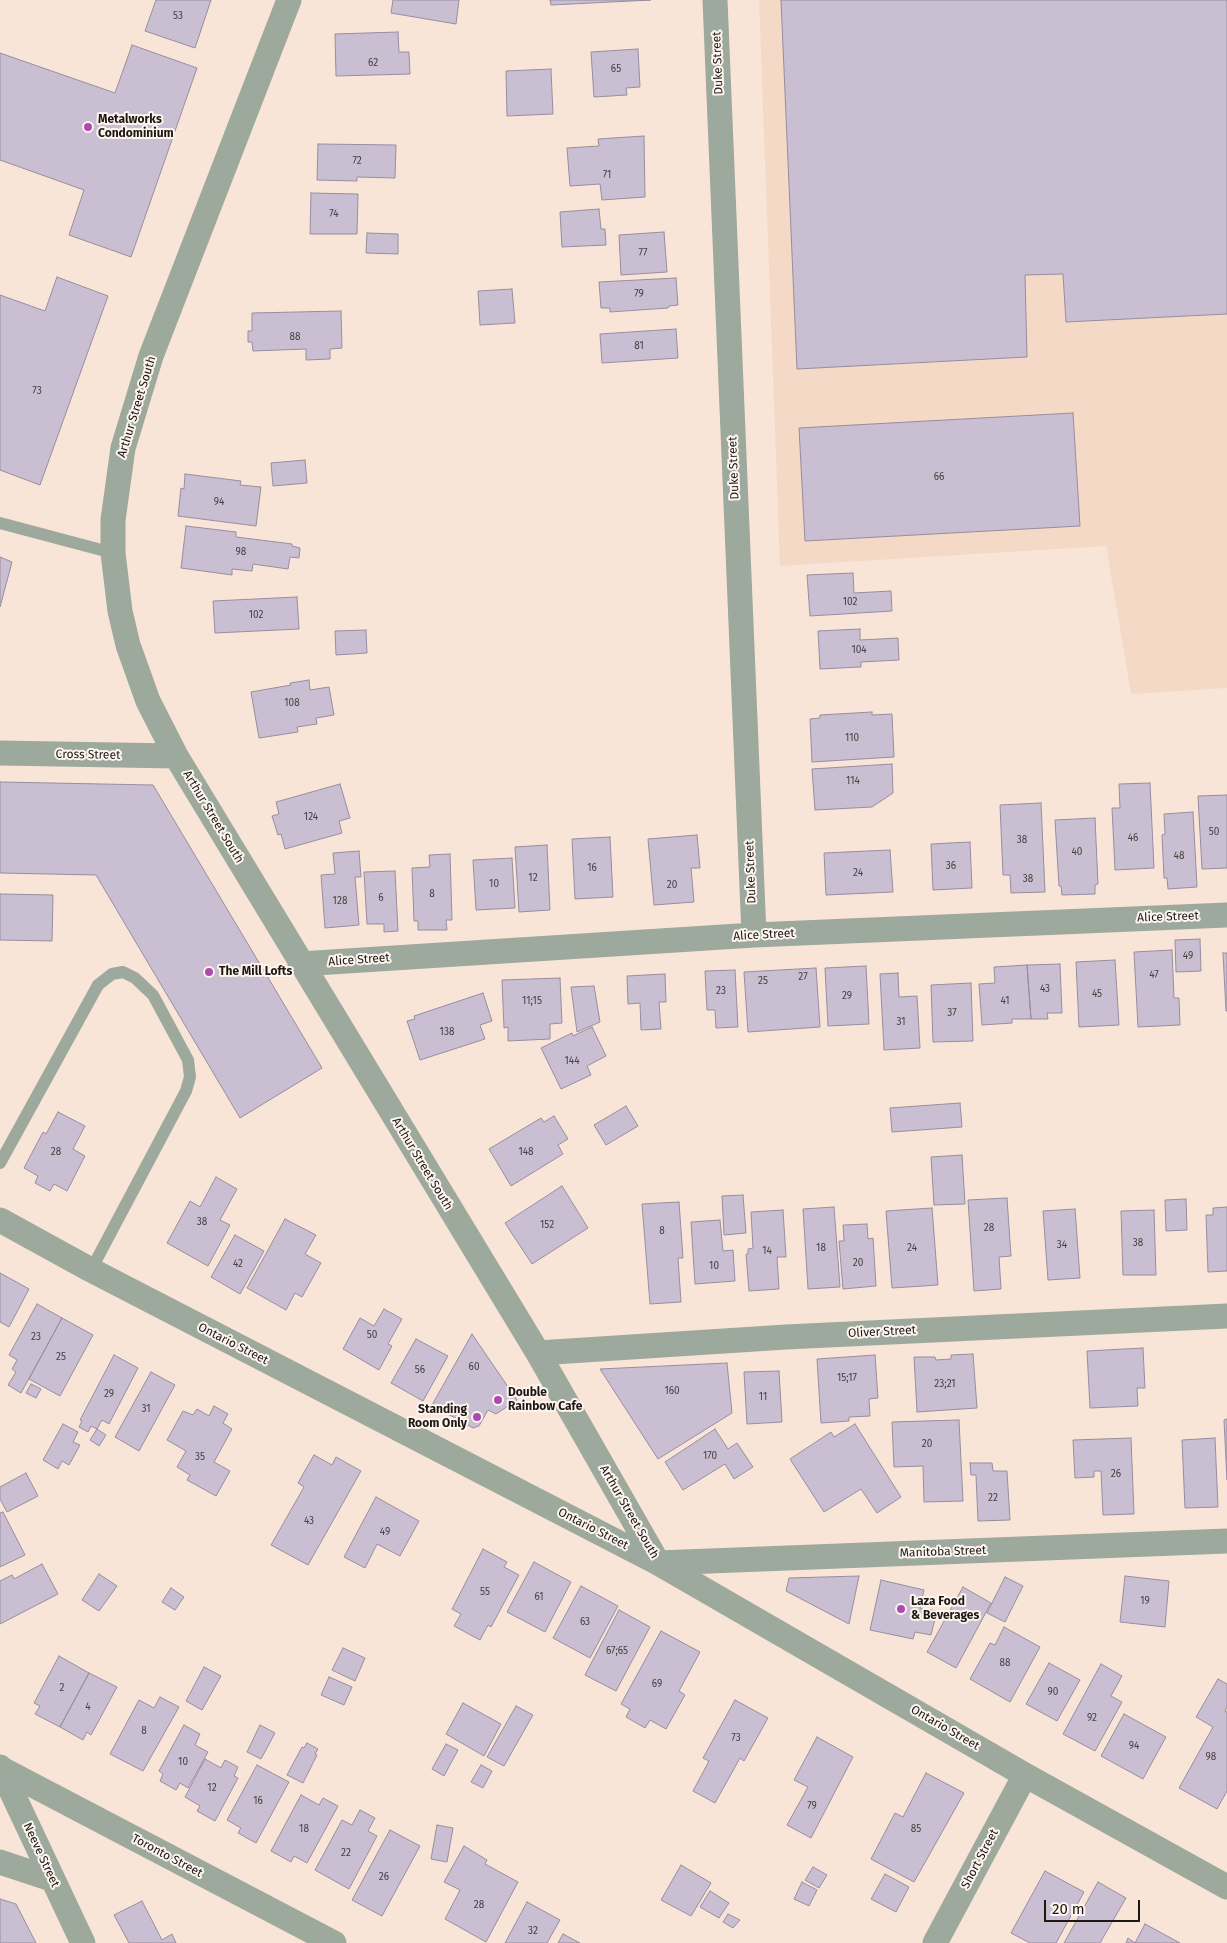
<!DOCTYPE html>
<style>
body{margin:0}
#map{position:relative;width:1227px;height:1943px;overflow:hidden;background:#f9e5d7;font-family:"Fira Sans",sans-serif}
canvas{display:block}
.scale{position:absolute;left:1044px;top:1900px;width:96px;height:22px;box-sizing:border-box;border:2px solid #1e1712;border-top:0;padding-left:6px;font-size:15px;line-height:18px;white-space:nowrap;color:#1e1712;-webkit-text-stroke:4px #fdf5ef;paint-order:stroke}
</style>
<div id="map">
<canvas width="1227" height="1943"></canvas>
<div class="scale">20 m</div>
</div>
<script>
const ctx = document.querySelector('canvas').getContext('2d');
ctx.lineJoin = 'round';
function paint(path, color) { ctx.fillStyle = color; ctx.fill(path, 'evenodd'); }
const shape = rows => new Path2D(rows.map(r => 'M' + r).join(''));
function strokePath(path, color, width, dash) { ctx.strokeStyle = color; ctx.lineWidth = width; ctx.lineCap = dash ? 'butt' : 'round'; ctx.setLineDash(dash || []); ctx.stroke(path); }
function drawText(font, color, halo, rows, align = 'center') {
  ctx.font = font + ' "Fira Sans",sans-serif'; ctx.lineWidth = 4; ctx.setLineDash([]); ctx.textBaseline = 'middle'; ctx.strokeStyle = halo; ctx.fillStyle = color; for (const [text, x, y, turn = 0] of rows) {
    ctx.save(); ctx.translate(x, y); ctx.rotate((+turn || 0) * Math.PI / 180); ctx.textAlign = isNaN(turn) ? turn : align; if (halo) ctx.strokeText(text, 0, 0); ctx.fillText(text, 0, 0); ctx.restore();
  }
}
paint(shape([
 [759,0,1227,0,1227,688,1131,694,1106,546,780,566]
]), '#f4d9c6');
const building = shape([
 [156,0,211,0,195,48,145,31,156,0],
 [393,0,459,0,456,24,391,13,393,0],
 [550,0,651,0,551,5,550,0],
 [781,0,1227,0,1227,314,1066,322,1063,274,1025,275,1027,357,797,369,781,0],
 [398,32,399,52,409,52,410,74,336,76,335,34,398,32],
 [132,45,197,68,131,257,69,235,84,190,0,160,0,53,115,93,132,45],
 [638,49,640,87,626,88,627,95,594,97,591,52,638,49],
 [551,69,553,114,507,116,506,71,551,69],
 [644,136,645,197,602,200,600,184,570,186,567,148,599,146,598,139,644,136],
 [318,144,396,145,395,178,357,177,357,181,317,180,318,144],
 [311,193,358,194,357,234,310,234,311,193],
 [599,209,601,229,605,229,606,245,562,247,560,212,599,209],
 [664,232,667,272,621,275,619,235,664,232],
 [367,233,398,234,398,254,366,253,367,233],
 [57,277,108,296,40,485,0,470,0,295,45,311,57,277],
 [676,278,678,305,669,306,668,308,610,312,610,308,601,308,599,282,676,278],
 [512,289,515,323,480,325,478,291,512,289],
 [341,311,342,348,330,349,330,359,306,360,306,349,253,351,252,342,248,342,248,331,252,331,252,313,341,311],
 [676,329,678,358,602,363,600,334,676,329],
 [1073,413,1080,526,805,541,799,428,1073,413],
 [305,460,307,483,273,486,271,463,305,460],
 [185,474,241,481,240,485,261,487,256,526,178,516,181,488,184,489,185,474],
 [186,526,236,532,236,537,292,544,292,546,300,548,299,558,290,557,288,569,253,564,252,571,232,569,232,575,181,568,186,526],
 [0,557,12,562,0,607,0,557],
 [853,573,854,593,891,591,892,611,810,616,807,575,853,573],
 [297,597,299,629,215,633,213,601,297,597],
 [860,629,860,640,898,638,899,660,861,662,861,667,820,669,818,631,860,629],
 [366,630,367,653,336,655,335,631,366,630],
 [309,680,310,690,329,687,334,715,316,718,317,724,297,727,298,732,259,738,251,692,291,685,290,683,309,680],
 [872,712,872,715,892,714,894,757,812,762,810,719,820,718,820,715,872,712],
 [892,764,893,793,872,807,815,810,812,769,892,764],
 [0,782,153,785,322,1068,240,1118,96,875,0,873,0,782],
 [1150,783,1154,868,1115,870,1112,808,1120,808,1119,784,1150,783],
 [340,784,350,818,339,821,342,833,285,849,281,834,278,835,272,816,279,814,276,802,340,784],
 [1227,795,1227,868,1202,869,1198,796,1227,795],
 [1041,803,1045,892,1011,893,1010,875,1003,875,1000,805,1041,803],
 [1193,812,1197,887,1168,889,1167,878,1164,878,1162,835,1165,834,1164,814,1193,812],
 [1095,818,1098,884,1095,885,1095,894,1062,895,1061,886,1059,886,1055,820,1095,818],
 [697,835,700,868,691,868,694,902,654,905,648,839,697,835],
 [610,837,613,897,575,899,572,839,610,837],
 [970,842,972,888,933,890,931,844,970,842],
 [547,845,550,910,519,912,515,847,547,845],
 [890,850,893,892,826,895,824,853,890,850],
 [359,851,361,877,355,877,359,925,325,928,321,875,335,874,333,853,359,851],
 [450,854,452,920,446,920,447,930,418,930,418,921,414,921,412,868,430,867,429,855,450,854],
 [512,858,515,908,476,910,473,860,512,858],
 [395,871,398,931,384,932,384,924,367,924,364,872,395,871],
 [0,894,53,895,52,941,0,940,0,894],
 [1200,939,1201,971,1176,972,1175,940,1200,939],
 [1172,950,1174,998,1179,998,1180,1025,1138,1027,1134,952,1172,950],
 [1223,953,1227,953,1227,1011,1226,1011,1223,953],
 [1115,960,1119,1025,1079,1027,1076,962,1115,960],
 [1060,964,1062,1013,1047,1013,1048,1019,1031,1019,1027,965,1060,964],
 [1027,965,1031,1019,1012,1019,1012,1023,982,1025,979,984,995,983,994,967,1027,965],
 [866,966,869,1024,828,1026,825,968,866,966],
 [816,968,820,1027,748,1032,744,972,816,968],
 [735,970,738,1027,716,1028,715,1010,707,1010,705,971,735,970],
 [898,973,899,997,917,996,920,1048,884,1050,880,974,898,973],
 [665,974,666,1002,659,1002,661,1029,641,1030,640,1003,628,1004,627,976,665,974],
 [560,978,562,1023,550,1024,550,1039,508,1041,508,1027,504,1028,502,980,560,978],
 [971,983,973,1041,933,1042,931,985,971,983],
 [594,986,600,1022,577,1032,571,987,594,986],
 [483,993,492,1021,480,1025,485,1039,420,1060,407,1021,415,1019,414,1016,483,993],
 [592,1027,606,1056,587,1066,591,1075,561,1089,541,1048,572,1033,573,1036,592,1027],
 [960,1103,962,1127,892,1132,890,1108,960,1103],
 [626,1106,638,1126,606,1145,594,1125,626,1106],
 [58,1112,85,1126,73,1149,85,1156,67,1191,54,1184,50,1191,35,1183,38,1176,24,1168,43,1132,46,1134,58,1112],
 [554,1116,568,1139,558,1145,563,1154,511,1186,489,1149,541,1118,544,1122,554,1116],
 [962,1155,965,1204,934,1205,931,1157,962,1155],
 [216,1177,237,1189,220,1220,230,1225,208,1266,167,1243,190,1201,200,1207,216,1177],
 [562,1186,588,1228,532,1264,505,1223,562,1186],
 [743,1195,746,1233,724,1235,722,1196,743,1195],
 [1007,1198,1011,1256,999,1257,1001,1289,974,1291,968,1200,1007,1198],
 [1186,1199,1187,1230,1166,1231,1165,1200,1186,1199],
 [679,1202,683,1258,678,1258,681,1302,650,1304,642,1204,679,1202],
 [834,1207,840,1287,808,1289,803,1209,834,1207],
 [1227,1207,1227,1271,1208,1272,1206,1215,1213,1215,1213,1208,1227,1207],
 [932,1208,938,1285,892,1288,886,1211,932,1208],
 [1075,1209,1080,1278,1048,1280,1043,1211,1075,1209],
 [783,1210,786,1257,777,1257,779,1289,749,1291,746,1254,748,1254,748,1249,753,1248,751,1212,783,1210],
 [1154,1210,1156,1275,1123,1275,1121,1211,1154,1210],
 [285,1219,316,1235,305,1254,321,1263,302,1297,295,1293,286,1310,247,1288,285,1219],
 [720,1220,723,1251,733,1250,735,1281,695,1284,691,1222,720,1220],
 [867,1224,868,1239,873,1238,876,1286,843,1289,839,1241,844,1241,843,1225,867,1224],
 [235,1235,264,1251,240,1294,211,1277,235,1235],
 [0,1273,29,1289,9,1327,0,1322,0,1273],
 [37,1304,62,1318,21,1393,8,1385,16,1372,12,1369,17,1360,9,1355,37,1304],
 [384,1309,402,1319,388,1344,392,1346,379,1370,343,1349,360,1318,374,1326,384,1309],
 [62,1318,93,1335,60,1396,29,1379,62,1318],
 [472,1334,517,1400,496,1414,488,1410,479,1426,473,1428,432,1405,472,1334],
 [416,1339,448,1356,423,1401,391,1383,416,1339],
 [1143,1348,1145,1388,1137,1388,1138,1406,1090,1408,1087,1351,1143,1348],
 [973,1354,977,1408,917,1412,914,1357,935,1357,936,1360,951,1359,951,1355,973,1354],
 [114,1355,138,1368,109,1424,102,1420,97,1429,91,1426,88,1432,79,1427,82,1421,80,1420,114,1355],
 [875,1355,878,1398,869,1399,870,1416,849,1417,849,1421,821,1423,817,1359,875,1355],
 [727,1363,732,1413,658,1459,600,1369,727,1363],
 [779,1371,782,1422,747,1424,744,1372,779,1371],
 [151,1372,175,1385,139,1451,115,1437,151,1372],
 [31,1384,41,1389,36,1398,26,1393,31,1384],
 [214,1406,228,1414,223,1423,232,1429,214,1462,230,1471,216,1496,187,1480,190,1475,177,1467,186,1451,167,1440,183,1411,193,1415,197,1409,209,1416,214,1406],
 [1227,1419,1227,1480,1224,1420,1227,1419],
 [959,1420,963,1501,924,1502,923,1466,894,1467,892,1422,959,1420],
 [63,1424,78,1432,73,1442,80,1445,69,1465,62,1461,58,1469,43,1460,63,1424],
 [855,1424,901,1497,877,1513,861,1489,824,1512,790,1459,831,1432,834,1437,855,1424],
 [97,1429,106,1435,99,1446,90,1440,97,1429],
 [715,1429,728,1449,737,1443,753,1467,734,1479,725,1464,683,1490,665,1462,715,1429],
 [1131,1438,1134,1514,1103,1515,1101,1471,1094,1471,1094,1477,1075,1478,1073,1440,1131,1438],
 [1215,1438,1218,1507,1185,1508,1182,1440,1215,1438],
 [314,1455,332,1465,336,1457,361,1471,308,1565,271,1545,304,1487,298,1483,314,1455],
 [970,1463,992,1463,993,1471,1007,1471,1010,1520,978,1521,976,1475,971,1475,970,1463],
 [26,1473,38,1496,7,1512,0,1499,0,1487,26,1473],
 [376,1497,419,1521,400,1556,377,1544,365,1568,344,1557,376,1497],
 [3,1512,25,1555,0,1567,0,1513,3,1512],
 [483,1549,507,1562,504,1567,519,1575,491,1627,488,1625,480,1640,454,1626,461,1614,452,1609,483,1549],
 [534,1562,571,1582,545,1632,507,1612,534,1562],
 [42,1564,58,1594,0,1624,0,1581,12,1575,14,1579,42,1564],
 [99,1574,117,1586,99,1611,82,1600,99,1574],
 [859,1576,849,1624,786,1591,789,1578,859,1576],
 [1125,1576,1169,1581,1165,1627,1120,1622,1125,1576],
 [1005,1577,1023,1586,1005,1622,987,1613,1005,1577],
 [881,1580,924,1590,920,1608,937,1611,931,1635,915,1632,913,1639,870,1630,881,1580],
 [581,1586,618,1606,590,1658,553,1638,581,1586],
 [963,1587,991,1603,956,1668,927,1652,963,1587],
 [171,1588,184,1597,175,1610,162,1602,171,1588],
 [619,1610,650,1627,616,1691,585,1675,619,1610],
 [1004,1627,1040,1647,1010,1702,970,1679,990,1643,995,1645,1004,1627],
 [661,1631,700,1652,679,1691,685,1695,666,1729,650,1720,645,1728,626,1717,630,1709,621,1704,661,1631],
 [343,1648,365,1658,355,1681,332,1670,343,1648],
 [59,1656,89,1673,60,1727,35,1714,40,1706,34,1703,59,1656],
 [1049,1663,1080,1680,1057,1721,1026,1704,1049,1663],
 [1101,1664,1122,1676,1111,1696,1122,1702,1095,1751,1063,1734,1101,1664],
 [204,1667,221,1676,202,1710,186,1701,204,1667],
 [89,1673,117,1687,91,1735,87,1732,83,1740,60,1727,89,1673],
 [329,1677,352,1687,344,1705,321,1695,329,1677],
 [1218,1679,1227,1684,1227,1707,1225,1711,1227,1712,1227,1791,1217,1809,1179,1788,1213,1727,1196,1717,1218,1679],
 [160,1697,179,1707,143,1771,110,1754,139,1700,154,1708,160,1697],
 [735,1700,768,1718,744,1761,740,1758,715,1803,693,1791,709,1761,703,1758,735,1700],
 [463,1703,501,1724,484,1756,446,1734,463,1703],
 [516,1706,533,1715,504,1766,487,1757,516,1706],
 [1124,1714,1166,1737,1143,1779,1101,1756,1124,1714],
 [184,1725,200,1734,195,1745,208,1752,188,1788,180,1783,176,1790,160,1781,163,1774,159,1771,184,1725],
 [260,1725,275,1733,261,1759,247,1752,260,1725],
 [817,1737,853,1757,811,1838,787,1825,808,1787,794,1780,817,1737],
 [307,1743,318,1749,315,1754,317,1755,303,1783,287,1775,302,1747,304,1748,307,1743],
 [446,1744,458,1750,444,1776,432,1769,446,1744],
 [205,1759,221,1768,225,1760,238,1767,234,1776,238,1778,215,1821,197,1811,200,1806,185,1797,205,1759],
 [257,1765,289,1782,256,1843,238,1833,241,1828,227,1820,257,1765],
 [481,1765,492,1771,483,1788,471,1782,481,1765],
 [926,1773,964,1793,914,1882,871,1859,895,1813,903,1817,926,1773],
 [301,1795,319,1805,323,1798,338,1806,307,1863,294,1856,291,1862,271,1851,301,1795],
 [360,1810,375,1818,368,1831,377,1836,349,1889,315,1870,342,1820,352,1825,360,1810],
 [437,1825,453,1828,447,1862,431,1859,437,1825],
 [390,1830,420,1846,382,1916,352,1900,390,1830],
 [464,1846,487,1860,485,1864,518,1882,486,1942,445,1919,460,1890,444,1882,464,1846],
 [681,1865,711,1883,691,1916,661,1900,681,1865],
 [813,1867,827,1875,819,1888,805,1880,813,1867],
 [1045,1871,1084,1892,1056,1943,1030,1943,1011,1933,1045,1871],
 [885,1874,909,1887,896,1912,871,1899,885,1874],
 [802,1882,817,1890,809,1906,794,1899,802,1882],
 [1098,1882,1126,1898,1100,1943,1064,1943,1098,1882],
 [710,1891,729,1903,719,1918,700,1907,710,1891],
 [0,1899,16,1904,36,1943,0,1943,0,1899],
 [142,1901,162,1940,172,1934,176,1943,129,1943,114,1915,142,1901],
 [527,1902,560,1920,547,1943,505,1943,527,1902],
 [728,1914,740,1920,733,1928,723,1922,728,1914],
 [1145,1924,1180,1943,1126,1943,1128,1938,1135,1943,1145,1924],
 [563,1934,580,1943,558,1943,563,1934]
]);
paint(building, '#cabfd2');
strokePath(building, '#978d9f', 1);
strokePath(shape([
 [0,523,113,553],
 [0,1163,98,985,112,974,123,972,135,978,153,995,188,1060,190,1077,186,1091,91,1270]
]), '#9ca99c', 12);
strokePath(shape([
 [289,0,151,356,123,448,113,520,113,553,120,611,128,645,148,701,176,756,538,1353,658,1563],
 [715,0,754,935],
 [0,753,176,756],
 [300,964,754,935,1227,915],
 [0,1220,91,1270,658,1563,1025,1775,1227,1887],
 [538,1353,786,1337,1227,1316],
 [658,1563,1227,1541],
 [0,1767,83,1943],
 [0,1768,334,1943],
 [0,1862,51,1879],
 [935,1943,1025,1775]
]), '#9ca99c', 25);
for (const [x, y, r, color] of [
 [88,127,5,"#ad4ab0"],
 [209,972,5,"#ad4ab0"],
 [498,1400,5,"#ad4ab0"],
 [477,1417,5,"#ad4ab0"],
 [901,1609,5,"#ad4ab0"]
]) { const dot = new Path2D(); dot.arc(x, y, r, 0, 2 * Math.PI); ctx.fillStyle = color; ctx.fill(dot); strokePath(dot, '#fdf5ef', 2); }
drawText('10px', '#494142', null, [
 ["53",178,16],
 ["62",373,63],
 ["65",616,69],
 ["72",357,161],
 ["71",607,175],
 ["74",334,214],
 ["77",643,253],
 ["79",639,294],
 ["88",295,337],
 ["81",639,346],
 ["73",37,391],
 ["66",939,477],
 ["94",219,502],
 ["98",241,552],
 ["102",850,602],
 ["102",256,615],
 ["104",859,650],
 ["108",292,703],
 ["110",852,738],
 ["114",853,781],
 ["124",311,817],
 ["50",1214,832],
 ["46",1133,838],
 ["38",1022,840],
 ["40",1077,852],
 ["48",1179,856],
 ["36",951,866],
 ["16",592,868],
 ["24",858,873],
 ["12",533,878],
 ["38",1028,879],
 ["10",494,884],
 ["20",672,885],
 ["8",432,894],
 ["6",381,898],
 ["128",340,901],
 ["49",1188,956],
 ["47",1154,975],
 ["27",803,977],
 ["25",763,981],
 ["43",1045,989],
 ["23",721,991],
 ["45",1097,994],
 ["29",847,996],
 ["11;15",532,1001],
 ["41",1005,1001],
 ["37",952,1013],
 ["31",901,1022],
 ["138",447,1032],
 ["144",572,1061],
 ["28",56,1152],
 ["148",526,1152],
 ["38",202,1222],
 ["152",547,1225],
 ["28",989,1228],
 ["8",662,1231],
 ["38",1138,1243],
 ["34",1062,1245],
 ["18",821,1248],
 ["24",912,1248],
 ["14",767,1251],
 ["20",858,1263],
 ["42",238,1264],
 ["10",714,1266],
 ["50",372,1335],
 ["23",36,1337],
 ["25",61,1357],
 ["60",474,1367],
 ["56",420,1370],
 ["15;17",847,1378],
 ["23;21",945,1384],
 ["160",672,1391],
 ["29",109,1394],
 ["11",763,1397],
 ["31",146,1409],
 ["20",927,1444],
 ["170",710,1456],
 ["35",200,1457],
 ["26",1116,1474],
 ["22",993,1498],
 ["43",309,1521],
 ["49",385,1532],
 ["55",485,1592],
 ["61",539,1597],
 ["19",1145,1601],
 ["63",585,1622],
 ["67;65",617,1651],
 ["88",1005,1663],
 ["69",657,1684],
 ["2",62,1688],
 ["90",1053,1692],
 ["4",88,1707],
 ["92",1092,1718],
 ["8",144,1731],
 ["73",736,1738],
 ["94",1134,1746],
 ["98",1211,1757],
 ["10",183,1762],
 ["12",212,1788],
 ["16",258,1801],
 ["79",812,1806],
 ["18",304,1829],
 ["85",916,1829],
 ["22",346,1853],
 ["26",384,1877],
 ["28",479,1905],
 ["32",533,1931]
]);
drawText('12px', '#1e1712', '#fdf5ef', [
 ["Duke Street",718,63,-92],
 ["Arthur Street South",137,407,-73],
 ["Duke Street",734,468,-92],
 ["Cross Street",88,755,1],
 ["Arthur Street South",213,817,59],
 ["Duke Street",751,872,-92],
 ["Alice Street",1168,917,-2],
 ["Alice Street",764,935,-3],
 ["Alice Street",359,960,-4],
 ["Arthur Street South",422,1164,59],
 ["Oliver Street",882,1332,-3],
 ["Ontario Street",233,1344,27],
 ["Arthur Street South",629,1512,60],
 ["Ontario Street",593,1529,27],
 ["Manitoba Street",943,1552,-2],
 ["Ontario Street",945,1728,30],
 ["Neeve Street",41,1855,65],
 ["Toronto Street",167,1856,28],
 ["Short Street",980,1859,-62]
]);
drawText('bold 12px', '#1e1712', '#fdf5ef', [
 ["Metalworks",98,120],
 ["Condominium",98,134],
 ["The Mill Lofts",219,972],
 ["Double",508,1393],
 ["Rainbow Cafe",508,1407],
 ["Standing",467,1410,"right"],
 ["Room Only",467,1424,"right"],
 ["Laza Food",911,1602],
 ["& Beverages",911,1616]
], 'left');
</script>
